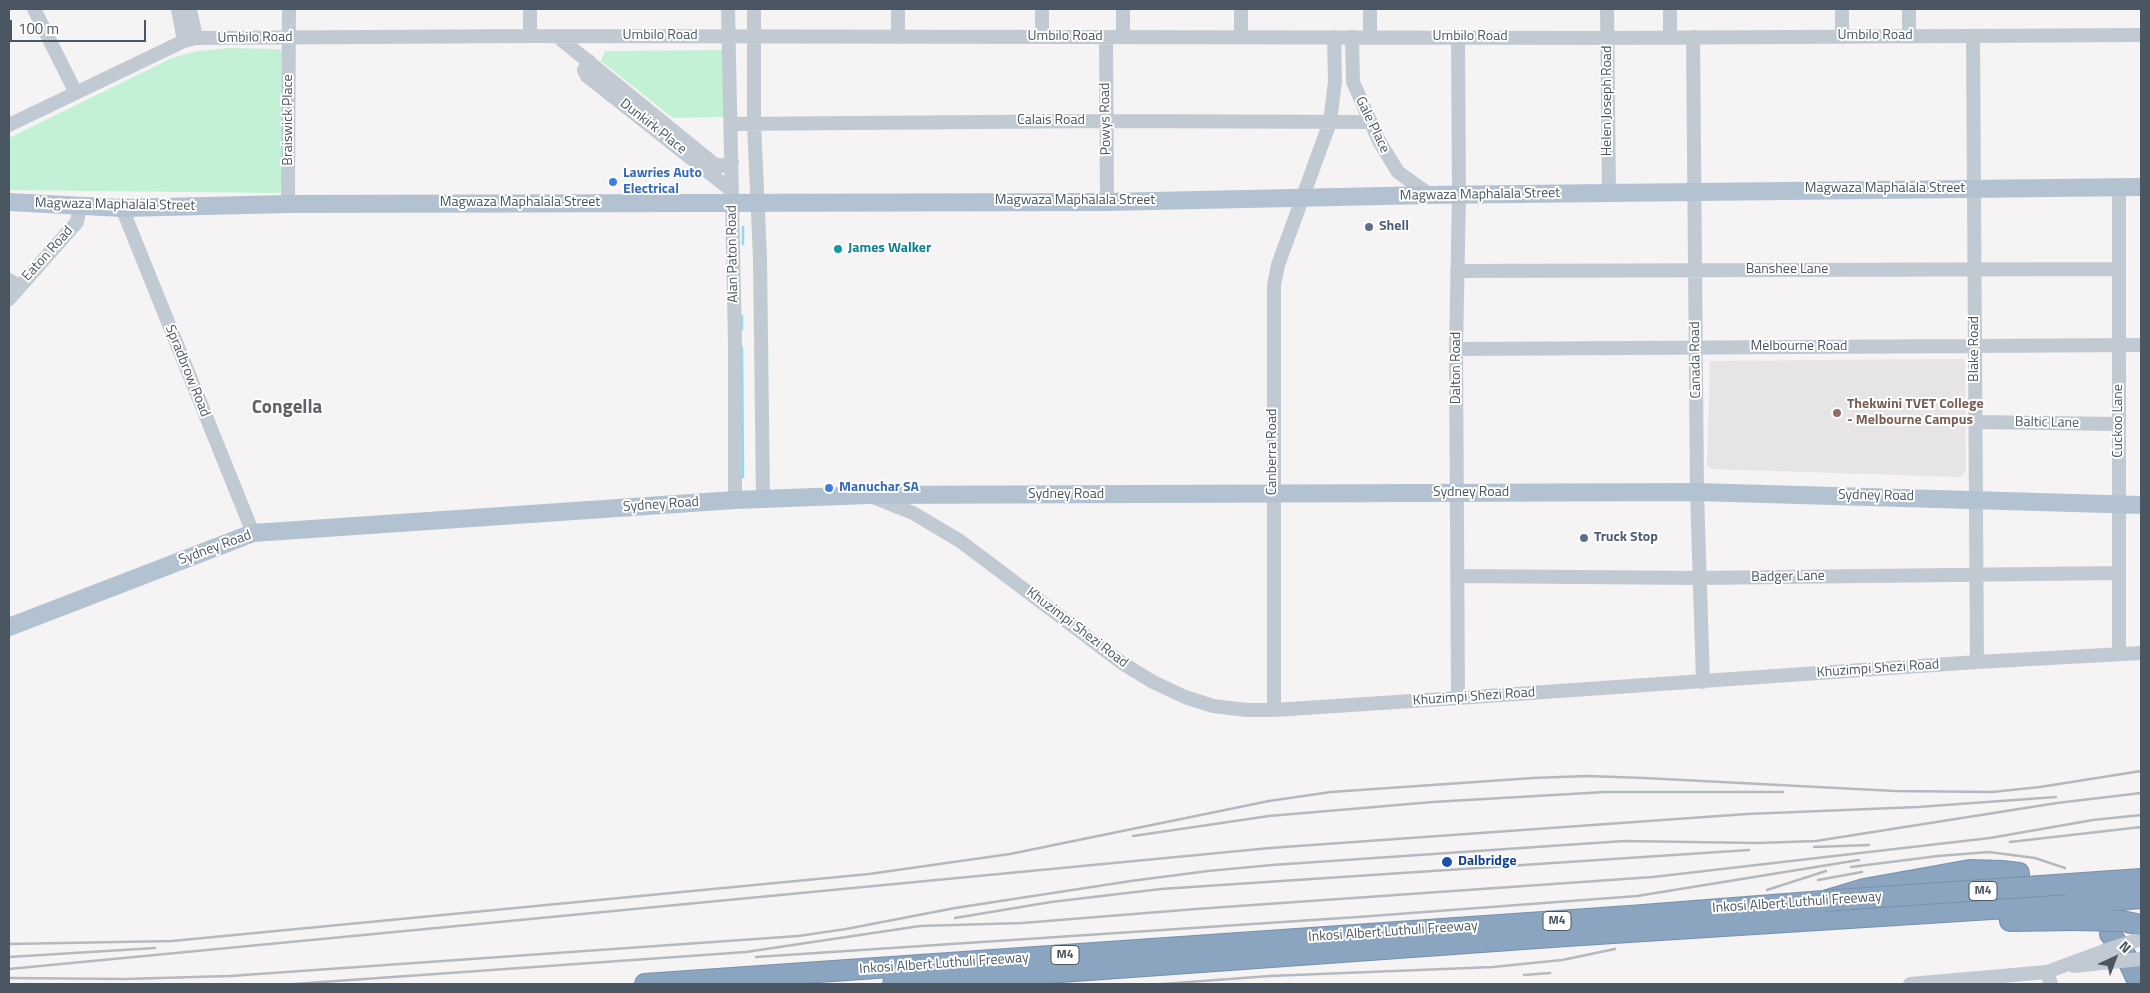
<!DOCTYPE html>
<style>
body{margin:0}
#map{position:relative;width:2150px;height:993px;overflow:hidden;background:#f5f3f3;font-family:"Titillium Web",sans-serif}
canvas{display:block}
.frame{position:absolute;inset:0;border:10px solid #4a5661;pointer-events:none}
.north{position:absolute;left:2090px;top:933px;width:50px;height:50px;-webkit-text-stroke:4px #fff;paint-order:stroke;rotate:43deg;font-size:14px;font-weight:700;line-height:20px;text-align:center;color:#4a5661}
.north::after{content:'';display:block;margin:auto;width:18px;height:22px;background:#4a5661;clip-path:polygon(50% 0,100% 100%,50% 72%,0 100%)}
.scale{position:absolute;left:10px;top:20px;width:136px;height:22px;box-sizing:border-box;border:2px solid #4a5661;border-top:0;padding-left:6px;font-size:15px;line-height:18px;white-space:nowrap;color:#4a5661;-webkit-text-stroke:4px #fff;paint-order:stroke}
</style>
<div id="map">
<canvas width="2150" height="993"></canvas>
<div class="frame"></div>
<div class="north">N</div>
<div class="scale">100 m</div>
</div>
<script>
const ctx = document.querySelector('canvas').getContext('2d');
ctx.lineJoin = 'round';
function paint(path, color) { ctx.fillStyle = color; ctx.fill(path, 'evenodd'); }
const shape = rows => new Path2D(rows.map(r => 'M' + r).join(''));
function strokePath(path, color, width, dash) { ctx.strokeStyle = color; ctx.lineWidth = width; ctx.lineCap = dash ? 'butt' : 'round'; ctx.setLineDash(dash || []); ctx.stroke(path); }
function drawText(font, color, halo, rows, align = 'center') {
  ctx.font = font + ' "Titillium Web",sans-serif'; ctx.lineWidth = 4; ctx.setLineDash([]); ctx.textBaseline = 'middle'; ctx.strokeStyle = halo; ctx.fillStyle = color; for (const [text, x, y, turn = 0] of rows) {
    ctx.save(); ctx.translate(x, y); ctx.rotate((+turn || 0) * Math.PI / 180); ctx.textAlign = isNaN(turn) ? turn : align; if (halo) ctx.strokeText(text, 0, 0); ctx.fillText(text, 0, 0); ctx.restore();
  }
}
paint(shape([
 [1965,359,1966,471,1960,477,1712,469,1707,466,1710,361]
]), '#e6e4e5');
paint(shape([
 [231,48,278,49,282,51,282,188,279,193,9,190,9,138,172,58,197,51],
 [724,50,724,117,673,118,601,61,605,51]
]), '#c3f1d5');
strokePath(shape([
 [743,227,743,244],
 [742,329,742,316],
 [742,348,743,477]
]), '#90daee', 2.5);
const highway = shape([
 [2010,921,2076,920],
 [2110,934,2124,952,2139,984],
 [645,984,1630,916,1824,901,1864,889,1970,870,2002,871,2019,873],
 [893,984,1566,936,2070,904]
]);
strokePath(highway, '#7690ad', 22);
strokePath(shape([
 [34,9,76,93],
 [178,9,184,41],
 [190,9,196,38],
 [728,9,735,344,735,500],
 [754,9,754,123,760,258,763,499],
 [1042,9,1042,37],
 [1123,9,1123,37],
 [1607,9,1609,193],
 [1909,9,1909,36],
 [530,36,530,9],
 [1973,36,1977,662],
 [558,37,714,164,721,166,732,162],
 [898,37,898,9],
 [1106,37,1107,202],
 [1241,37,1241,9],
 [1352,37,1353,82,1379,141,1398,172,1430,195],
 [1370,37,1370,9],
 [1670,37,1670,9],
 [1693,37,1697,492,1703,682],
 [1842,37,1842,9],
 [589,61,584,70,587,76,731,190],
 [731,124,1106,121,1370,122],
 [9,125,184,41,196,38,530,36,1608,38,2141,35],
 [2119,187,2119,654],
 [288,204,289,9],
 [122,208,253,533],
 [1457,271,2118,269],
 [9,280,19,286],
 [9,299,77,222,80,206],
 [1456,349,2141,345],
 [1976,422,2119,424],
 [873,497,913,513,960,541,1122,663,1153,682,1185,697,1213,706,1247,710,1274,710,1458,698,1977,662,2141,653],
 [1457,576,1699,578,2119,573],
 [1458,698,1456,349,1459,195,1458,37],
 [1274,710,1274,285,1278,265,1330,122,1335,81,1334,37],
 [2074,966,2111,962],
 [2047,972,2051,984],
 [1910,984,2047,972,2104,951]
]), '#c1cad2', 14);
strokePath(shape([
 [9,202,122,208,288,204,1107,202,1430,195,2141,187],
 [9,627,253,533,735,500,868,495,1697,492,2141,505]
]), '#b3c2d1', 18);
strokePath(highway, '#8ba5c1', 20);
strokePath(shape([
 [1133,836,1269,816,1433,802,1605,792,1783,792],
 [2010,842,2141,827],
 [1814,847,1869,845],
 [1851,867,1938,856,1989,852,2035,858,2065,868],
 [1818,880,1862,872],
 [1767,890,1826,871],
 [955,918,1051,902,1161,889,1749,850],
 [9,944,172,941,869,874,1010,854,1269,801,1331,792,1533,778,1587,776,1644,778,1895,791,1992,792,2040,787,2141,771],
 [9,957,155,948],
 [756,957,1358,917,1637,896,1859,860],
 [9,969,1270,848,1747,814,1918,807,2056,797],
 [1524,975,1550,973],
 [9,978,125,979,230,976,798,936,846,929,955,908,1131,881,1208,871,1272,865,1624,841,1758,843,1816,841,2057,803,2141,793],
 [294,984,746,952,920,926,1022,923,1196,909,1653,877,1990,838,2093,820,2141,815],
 [1162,984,1270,976,1493,967,1562,960,1615,949]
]), '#b5b8bd', 2.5);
const highwayBridge = shape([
 [1824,901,2141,879],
 [2070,904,2141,898],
 [2076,920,2122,921,2141,925]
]);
strokePath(highwayBridge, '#7690ad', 22, []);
strokePath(shape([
 [2104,951,2141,939],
 [2111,962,2141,959]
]), '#c1cad2', 14);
strokePath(highwayBridge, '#8ba5c1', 20);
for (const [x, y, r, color] of [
 [613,182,5,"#3f7fe0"],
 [1369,227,5,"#5c6f8a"],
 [838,249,5,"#0f9aa8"],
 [1837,413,5,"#8d6e63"],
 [829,488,5,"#3f7fe0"],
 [1584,538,5,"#5c6f8a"],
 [1447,862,6,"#1a4fb4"]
]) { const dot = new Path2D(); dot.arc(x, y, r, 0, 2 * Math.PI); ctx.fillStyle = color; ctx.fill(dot); strokePath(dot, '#fff', 2); }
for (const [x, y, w] of [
 [1983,891,28],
 [1557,921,28],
 [1065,955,28]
]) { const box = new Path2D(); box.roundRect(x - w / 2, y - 9.5, w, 19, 4); ctx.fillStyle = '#fff'; ctx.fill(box); strokePath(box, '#4a5661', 1); }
drawText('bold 12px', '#4a5661', null, [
 ["M4",1983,891],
 ["M4",1557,921],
 ["M4",1065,955]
]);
drawText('14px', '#4a5661', '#fff', [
 ["Umbilo Road",660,36],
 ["Umbilo Road",1875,36],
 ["Umbilo Road",1065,37],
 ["Umbilo Road",1470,37],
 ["Umbilo Road",255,38,-1],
 ["Helen Joseph Road",1608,101,-90],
 ["Powys Road",1106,119,-91],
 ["Braiswick Place",289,120,-90],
 ["Calais Road",1051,121],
 ["Gale Place",1372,125,64],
 ["Dunkirk Place",653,127,38],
 ["Magwaza Maphalala Street",1885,189],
 ["Magwaza Maphalala Street",1480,195,-1],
 ["Magwaza Maphalala Street",1075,201],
 ["Magwaza Maphalala Street",520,203],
 ["Magwaza Maphalala Street",115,205,1],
 ["Eaton Road",48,254,-48],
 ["Alan Paton Road",733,254,-91],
 ["Banshee Lane",1787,270],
 ["Melbourne Road",1799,347],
 ["Blake Road",1975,349,-90],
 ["Canada Road",1696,360,-91],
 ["Dalton Road",1457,368,-90],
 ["Spradbrow Road",187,371,68],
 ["Cuckoo Lane",2119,421,-90],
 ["Baltic Lane",2047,423,1],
 ["Canberra Road",1273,452,-90],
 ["Sydney Road",1471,493],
 ["Sydney Road",1066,495],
 ["Sydney Road",1876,496,1],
 ["Sydney Road",661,505,-4],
 ["Sydney Road",215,548,-20],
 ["Badger Lane",1788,577,-1],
 ["Khuzimpi Shezi Road",1077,628,37],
 ["Khuzimpi Shezi Road",1878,669,-4],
 ["Khuzimpi Shezi Road",1474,697,-4],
 ["Inkosi Albert Luthuli Freeway",1797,903,-4],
 ["Inkosi Albert Luthuli Freeway",1393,932,-4],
 ["Inkosi Albert Luthuli Freeway",944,964,-4]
]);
drawText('bold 14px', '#366cbe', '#fff', [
 ["Lawries Auto",623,174],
 ["Electrical",623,190],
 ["Manuchar SA",839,488]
], 'left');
drawText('bold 14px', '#4e5e75', '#fff', [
 ["Shell",1379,227],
 ["Truck Stop",1594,538]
], 'left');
drawText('bold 14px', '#0d838f', '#fff', [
 ["James Walker",848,249]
], 'left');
drawText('bold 14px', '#785e54', '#fff', [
 ["Thekwini TVET College",1847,405],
 ["- Melbourne Campus",1847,421]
], 'left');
drawText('bold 14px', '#164399', '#fff', [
 ["Dalbridge",1458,862]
], 'left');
drawText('bold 19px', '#5f6368', '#fff', [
 ["Congella",287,408]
]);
</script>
